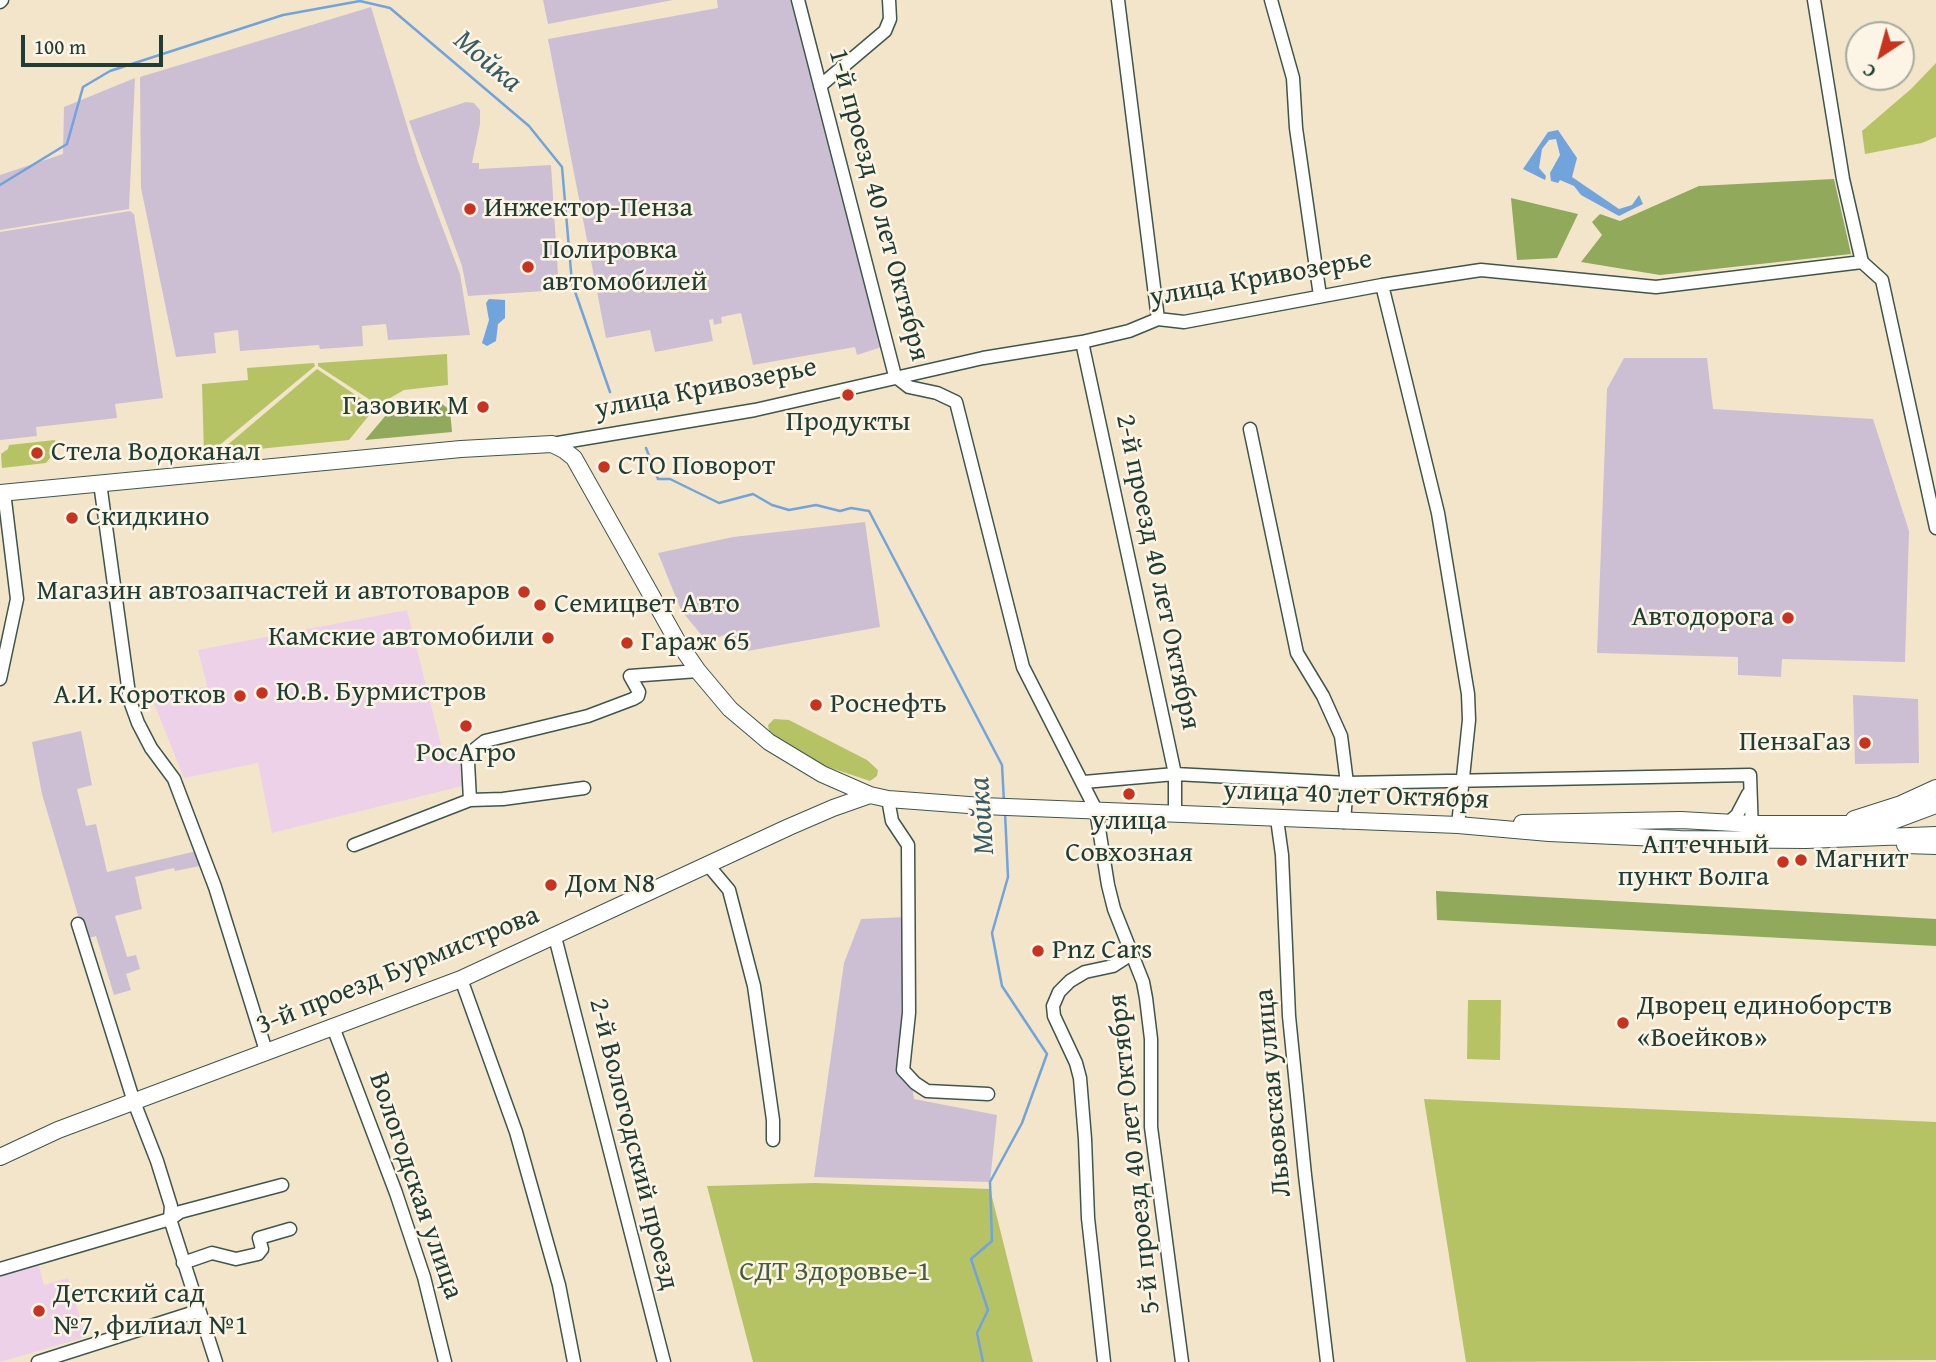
<!DOCTYPE html>
<meta charset="utf-8">
<style>
body{margin:0}
#map{position:relative;width:1936px;height:1362px;overflow:hidden;background:#f3e5ca;font-family:"Gentium Book Plus",serif}
canvas{display:block}
.north{position:absolute;left:1845px;top:21px;width:70px;height:70px;box-sizing:border-box;background:#fcf5e5;border:2px solid #a4ab9e;border-radius:50%;rotate:216deg;font-size:19px;font-weight:700;line-height:28px;text-align:center;color:#1f3d34}
.north::after{content:'';display:block;margin:auto;width:24px;height:32px;background:#c8321e;clip-path:polygon(50% 0,100% 100%,50% 72%,0 100%)}
.scale{position:absolute;left:21px;top:35px;width:142px;height:32px;box-sizing:border-box;border:4px solid #1f3d34;border-top:0;padding-left:9px;font-size:21px;line-height:24px;white-space:nowrap;color:#1f3d34;-webkit-text-stroke:5px #fcf5e5;paint-order:stroke}
</style>
<div id="map">
<canvas width="1936" height="1362"></canvas>
<div class="north">С</div>
<div class="scale">100 m</div>
</div>
<script>
const ctx = document.querySelector('canvas').getContext('2d');
ctx.lineJoin = 'round';
function paint(path, color) { ctx.fillStyle = color; ctx.fill(path, 'evenodd'); }
const shape = rows => new Path2D(rows.map(r => 'M' + r).join(''));
function strokePath(path, color, width, dash) { ctx.strokeStyle = color; ctx.lineWidth = width; ctx.lineCap = dash ? 'butt' : 'round'; ctx.setLineDash(dash || []); ctx.stroke(path); }
function drawText(font, color, halo, rows, align = 'center') {
  ctx.font = font + ' "Gentium Book Plus",serif'; ctx.lineWidth = 5; ctx.setLineDash([]); ctx.textBaseline = 'middle'; ctx.strokeStyle = halo; ctx.fillStyle = color; for (const [text, x, y, turn = 0] of rows) {
    ctx.save(); ctx.translate(x, y); ctx.rotate((+turn || 0) * Math.PI / 180); ctx.textAlign = isNaN(turn) ? turn : align; if (halo) ctx.strokeText(text, 0, 0); ctx.fillText(text, 0, 0); ctx.restore();
  }
}
paint(shape([
 [407,610,442,749,459,753,466,785,272,833,258,763,184,778,153,701,207,686,198,650],
 [38,1263,44,1285,68,1278,86,1337,0,1362,0,1275]
]), '#edd1e9');
paint(shape([
 [543,0,673,0,548,24],
 [717,0,806,0,891,344,857,355,855,347,753,365,741,313,721,317,722,323,714,325,713,319,709,320,713,341,655,352,650,330,606,338,548,39,718,8],
 [371,7,418,162,460,274,470,335,388,340,386,324,362,326,363,346,320,349,319,345,240,351,238,330,214,333,216,353,176,357,141,188,140,77],
 [135,78,129,209,0,230,0,175,63,154,64,107],
 [466,102,474,103,480,110,480,124,472,163,479,163,479,169,551,165,559,290,468,296,462,266,409,121],
 [130,211,134,214,163,398,115,404,117,418,36,427,37,436,0,440,0,232],
 [1624,358,1707,358,1713,409,1873,419,1909,531,1905,662,1782,659,1781,677,1738,675,1738,657,1597,653,1607,389],
 [865,522,880,627,742,652,738,639,724,635,707,642,681,610,658,553,733,537],
 [1853,695,1918,699,1919,763,1855,764],
 [81,731,92,785,77,789,86,826,96,824,107,872,197,851,200,866,175,871,174,868,135,877,142,909,115,916,127,957,136,955,140,969,126,974,131,990,114,995,96,936,85,939,42,794,32,742],
 [906,917,901,1008,914,1099,997,1115,990,1182,814,1177,844,963,861,919]
]), '#ccbfd4');
paint(shape([
 [1936,63,1936,137,1922,143,1865,154,1862,131,1911,89],
 [447,354,448,385,404,390,378,405,318,366,318,363],
 [314,363,315,366,210,453,204,453,202,384,248,380,247,368],
 [317,369,375,408,349,440,218,453],
 [55,440,57,449,46,463,2,468,1,454,8,449,9,445],
 [774,719,789,720,867,760,878,770,877,776,870,781,810,761,769,731,768,725],
 [1468,1000,1501,1000,1500,1060,1467,1059],
 [1424,1099,1936,1122,1936,1360,1466,1362],
 [815,1183,990,1189,1033,1362,753,1362,707,1186]
]), '#b5c365');
paint(shape([
 [1834,179,1851,254,1660,275,1581,262,1602,235,1592,222,1600,214,1620,221,1699,186],
 [1511,198,1578,214,1557,258,1517,260],
 [427,399,438,401,450,410,452,432,365,440,387,414,397,406,411,400],
 [1436,891,1936,919,1936,946,1437,920]
]), '#90a95a');
paint(shape([
 [1558,130,1577,158,1572,177,1619,209,1632,205,1639,195,1643,204,1619,216,1581,195,1574,186,1560,180,1558,183,1551,181,1550,173,1560,155,1556,139,1549,140,1542,149,1539,168,1546,176,1545,180,1523,169,1548,132],
 [489,299,505,300,505,318,498,324,496,341,487,346,482,343,489,320,486,303]
]), '#71a3dc');
strokePath(shape([
 [0,185,67,144,83,87,110,71,283,15,360,1,390,8,529,126,562,167,572,283,610,392],
 [646,448,658,479,670,479,719,503,753,494,772,505,789,510,816,505,840,511,851,508,869,511,1002,765,1004,802],
 [983,1362,977,1333,988,1310,971,1259,992,1241,990,1182,1022,1123,1047,1054,1002,986,992,933,1008,877,1005,812]
]), '#71a3dc', 2.5);
const minor = shape([
 [798,0,895,376,909,387,937,393,956,402,1023,667,1096,810,1108,885,1114,909,1143,982,1146,998,1151,1039,1151,1127,1182,1362],
 [1118,0,1158,319],
 [1271,0,1293,78,1296,128,1320,296],
 [1814,0,1843,179,1862,262,1882,280,1936,528],
 [0,2,2,0],
 [820,86,885,31,890,19,889,0],
 [1382,285,1438,513,1468,694,1469,720,1458,825],
 [1082,342,1175,774,1175,814],
 [1250,429,1297,653,1323,696,1341,736,1347,783,1344,822],
 [552,444,755,410,983,358,1082,342,1129,331,1158,319,1184,322,1382,285,1481,270,1656,287,1862,262],
 [100,483,130,701,138,723,151,748,174,779,215,887,266,1051],
 [0,679,17,599,4,492],
 [1084,782,1175,774,1347,783,1750,775,1752,832],
 [888,799,892,821,908,845,909,1013,903,1070,915,1083,927,1091,988,1094],
 [470,800,468,762,475,749,485,741,588,716,633,699,638,696,639,692,630,676,698,671],
 [1277,819,1282,855,1289,1016,1305,1175,1327,1362],
 [1728,823,1737,815,1748,794],
 [354,845,470,800,503,799,584,788],
 [708,865,729,890,754,986,773,1120,773,1140],
 [78,924,134,1102,157,1161,171,1206,170,1219,216,1362],
 [555,937,664,1362],
 [461,979,516,1132,559,1285,574,1362],
 [333,1027,396,1193,424,1277,445,1362],
 [183,1263,212,1253,236,1259,258,1254,262,1249,259,1238,290,1229],
 [0,1269,170,1219,180,1212,282,1185],
 [38,1362,198,1311],
 [1104,1362,1088,1218,1085,1139,1080,1078,1076,1063,1054,1016,1053,1006,1059,992,1070,981,1085,972,1113,966,1130,955]
]);
const major = shape([
 [0,493,461,449,552,444,564,450,574,458,676,639,698,671,730,709,769,742,822,774,870,795,888,799,982,806,1458,825,1549,833,1680,839,1806,840,1936,835],
 [1854,819,1901,804,1936,788],
 [1522,823,1681,820,1752,824,1876,824,1893,821,1936,805],
 [1905,845,1936,846],
 [0,1157,58,1130,461,979,789,827,833,808,870,795]
]);
strokePath(minor, '#3f564a', 15);
strokePath(major, '#3f564a', 18);
strokePath(minor, '#fff', 12);
strokePath(major, '#fff', 16);
for (const [x, y, r, color] of [
 [470,209,7,"#c8321e"],
 [528,267,7,"#c8321e"],
 [848,395,7,"#c8321e"],
 [483,407,7,"#c8321e"],
 [37,453,7,"#c8321e"],
 [604,467,7,"#c8321e"],
 [72,518,7,"#c8321e"],
 [524,592,7,"#c8321e"],
 [540,605,7,"#c8321e"],
 [1788,618,7,"#c8321e"],
 [548,638,7,"#c8321e"],
 [627,643,7,"#c8321e"],
 [262,693,7,"#c8321e"],
 [240,696,7,"#c8321e"],
 [816,705,7,"#c8321e"],
 [466,726,7,"#c8321e"],
 [1865,743,7,"#c8321e"],
 [1129,794,7,"#c8321e"],
 [1801,860,7,"#c8321e"],
 [1783,862,7,"#c8321e"],
 [551,885,7,"#c8321e"],
 [1038,951,7,"#c8321e"],
 [1623,1023,7,"#c8321e"],
 [39,1311,7,"#c8321e"]
]) { const dot = new Path2D(); dot.arc(x, y, r, 0, 2 * Math.PI); ctx.fillStyle = color; ctx.fill(dot); strokePath(dot, '#fcf5e5', 2.5); }
drawText('28px', '#1f3d34', '#fcf5e5', [
 ["1-й проезд 40 лет Октября",878,205,75],
 ["улица Кривозерье",1261,279,-10],
 ["улица Кривозерье",706,389,-11],
 ["2-й проезд 40 лет Октября",1157,572,78],
 ["улица 40 лет Октября",1356,796,2],
 ["3-й проезд Бурмистрова",398,971,-22],
 ["Львовская улица",1274,1093,-95],
 ["2-й Вологодский проезд",633,1144,76],
 ["5-й проезд 40 лет Октября",1135,1154,-96],
 ["Вологодская улица",415,1186,71]
]);
drawText('28px', '#1f3d34', '#fcf5e5', [
 ["Инжектор-Пенза",484,209],
 ["Полировка",542,251],
 ["автомобилей",542,283],
 ["Газовик М",469,407,"right"],
 ["Продукты",848,423,"center"],
 ["Стела Водоканал",51,453],
 ["СТО Поворот",618,467],
 ["Скидкино",86,518],
 ["Магазин автозапчастей и автотоваров",510,592,"right"],
 ["Семицвет Авто",554,605],
 ["Автодорога",1774,618,"right"],
 ["Камские автомобили",534,638,"right"],
 ["Гараж 65",641,643],
 ["Ю.В. Бурмистров",276,693],
 ["А.И. Коротков",226,696,"right"],
 ["Роснефть",830,705],
 ["ПензаГаз",1851,743,"right"],
 ["РосАгро",466,754,"center"],
 ["улица",1129,822,"center"],
 ["Совхозная",1129,854,"center"],
 ["Аптечный",1769,846,"right"],
 ["пункт Волга",1769,878,"right"],
 ["Магнит",1815,860],
 ["Дом N8",565,885],
 ["Pnz Cars",1052,951],
 ["Дворец единоборств",1637,1007],
 ["«Воейков»",1637,1039],
 ["Детский сад",53,1295],
 ["№7, филиал №1",53,1327]
], 'left');
drawText('28px', '#445e40', '#fcf5e5', [
 ["СДТ Здоровье-1",835,1273]
]);
drawText('italic 30px', '#385c66', '#fcf5e5', [
 ["Мойка",487,62,40],
 ["Мойка",983,816,-94]
]);
</script>
